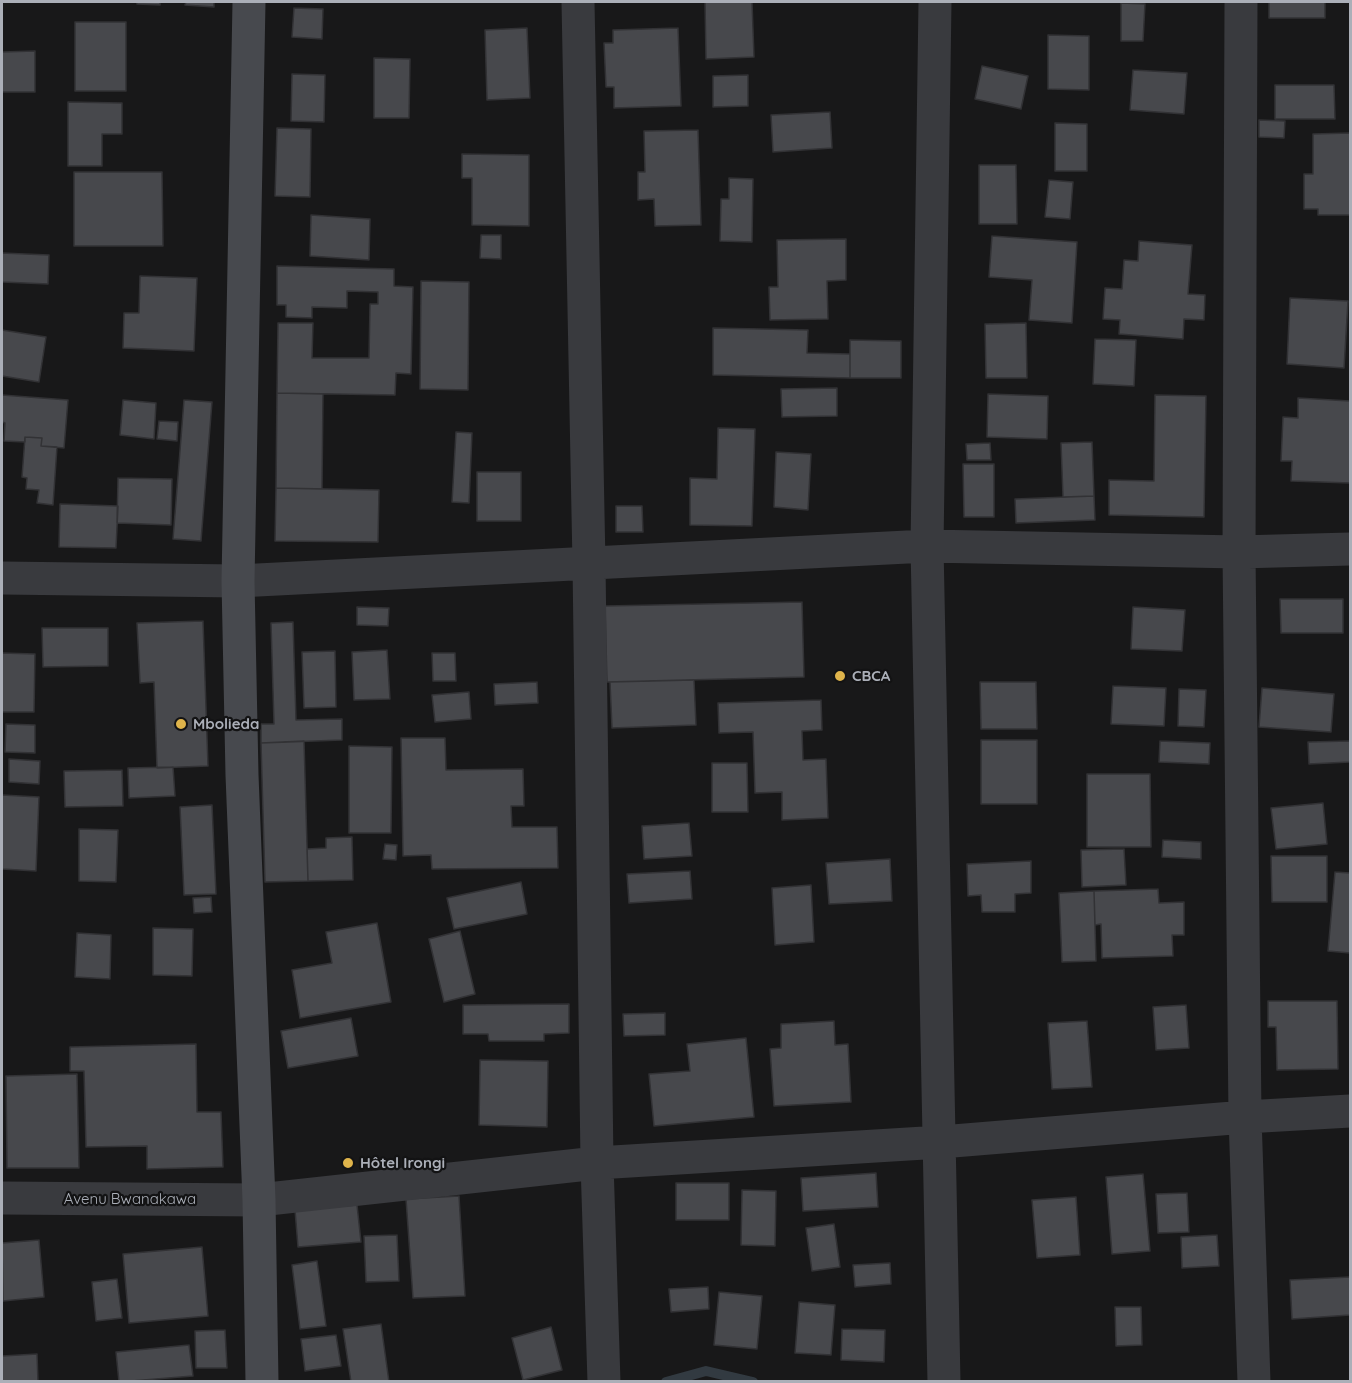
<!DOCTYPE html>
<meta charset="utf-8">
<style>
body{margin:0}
#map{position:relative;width:1352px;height:1383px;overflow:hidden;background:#181819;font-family:Quicksand,sans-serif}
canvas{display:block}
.frame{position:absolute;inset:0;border:3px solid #abafb8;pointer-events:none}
</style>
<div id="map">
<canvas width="1352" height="1383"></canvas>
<div class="frame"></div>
</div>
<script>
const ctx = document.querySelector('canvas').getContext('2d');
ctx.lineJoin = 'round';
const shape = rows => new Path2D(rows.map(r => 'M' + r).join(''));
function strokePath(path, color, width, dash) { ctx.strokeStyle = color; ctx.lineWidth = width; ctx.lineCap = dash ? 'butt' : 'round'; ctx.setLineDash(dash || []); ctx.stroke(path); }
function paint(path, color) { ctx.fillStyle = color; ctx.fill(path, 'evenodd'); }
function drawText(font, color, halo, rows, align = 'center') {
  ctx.font = font + ' Quicksand,sans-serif'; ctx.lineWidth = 4.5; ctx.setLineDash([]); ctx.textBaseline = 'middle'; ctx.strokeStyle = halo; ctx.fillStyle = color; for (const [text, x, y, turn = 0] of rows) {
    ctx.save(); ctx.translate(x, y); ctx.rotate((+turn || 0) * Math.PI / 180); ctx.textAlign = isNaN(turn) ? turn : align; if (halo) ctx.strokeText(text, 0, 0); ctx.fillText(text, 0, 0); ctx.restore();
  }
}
strokePath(shape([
 [666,1382,706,1371,753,1382]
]), '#323a41', 10);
const building = shape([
 [137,2,160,2,160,5,137,4,137,2],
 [186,2,214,2,214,7,185,5,186,2],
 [705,2,752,2,754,57,706,59,705,2],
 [1269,2,1325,2,1325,18,1269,18,1269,2],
 [1121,3,1145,4,1143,41,1121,41,1121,3],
 [294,8,323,9,322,39,292,37,294,8],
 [75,22,126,22,126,91,75,91,75,22],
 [527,28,530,98,487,100,485,30,527,28],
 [678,28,681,106,614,108,614,87,606,87,604,43,613,43,613,30,678,28],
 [1048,35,1089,36,1089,90,1048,89,1048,35],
 [35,51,35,92,2,92,2,52,35,51],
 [374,58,410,59,409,118,374,118,374,58],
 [982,66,1028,76,1021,109,975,99,982,66],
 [1133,70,1187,73,1184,114,1130,110,1133,70],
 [292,74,325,75,324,122,291,121,292,74],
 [748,75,748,106,713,107,713,76,748,75],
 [1275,85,1334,85,1335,119,1275,119,1275,85],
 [68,102,122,103,122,134,102,134,102,166,68,166,68,102],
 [830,112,832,148,773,152,771,115,830,112],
 [1259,120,1285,121,1284,138,1259,137,1259,120],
 [1055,123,1087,124,1087,171,1055,171,1055,123],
 [277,128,311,129,310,197,275,196,277,128],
 [698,130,701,225,655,226,654,199,638,200,638,172,645,172,644,131,698,130],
 [1350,133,1350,215,1318,215,1318,209,1304,209,1304,174,1313,174,1313,134,1350,133],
 [462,154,529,155,529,226,472,225,472,178,462,178,462,154],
 [979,165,1016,165,1017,224,979,224,979,165],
 [74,172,162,172,163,246,74,246,74,172],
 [729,178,753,179,752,242,720,241,721,199,729,199,729,178],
 [1049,180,1073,182,1070,219,1045,217,1049,180],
 [311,215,370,219,369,260,310,256,311,215],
 [481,235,501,235,501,259,480,258,481,235],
 [992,236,1077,242,1072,323,1029,320,1032,280,989,277,992,236],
 [846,239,846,280,827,281,828,319,770,320,769,287,778,287,777,240,846,239],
 [1139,241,1192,245,1188,294,1205,295,1204,320,1184,319,1183,339,1119,334,1120,320,1103,319,1105,288,1122,289,1124,260,1138,261,1139,241],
 [2,253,49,255,48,284,2,282,2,253],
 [277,266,394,269,394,286,413,287,411,374,396,373,395,395,277,393,278,323,313,323,312,358,369,358,370,304,378,304,378,292,347,291,347,308,312,307,312,318,286,317,286,305,277,305,277,266],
 [140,276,197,278,194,351,123,348,124,313,139,313,140,276],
 [421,281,469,282,468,390,420,389,421,281],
 [1290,298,1348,301,1344,368,1287,364,1290,298],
 [1026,323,1027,378,986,378,985,324,1026,323],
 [713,328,808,330,807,353,850,354,850,378,713,375,713,328],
 [2,330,46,337,39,382,2,376,2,330],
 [1095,339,1136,340,1134,386,1093,384,1095,339],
 [850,340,901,341,901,378,850,378,850,340],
 [837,388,837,416,782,417,781,389,837,388],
 [277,393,323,394,322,489,276,488,277,393],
 [988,394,1048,396,1047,439,987,437,988,394],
 [2,395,68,400,64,448,41,446,42,438,25,437,25,442,4,441,5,423,2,422,2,395],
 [1155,395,1206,396,1204,517,1109,515,1109,480,1154,481,1155,395],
 [1298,398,1350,401,1350,483,1291,481,1292,461,1281,461,1283,417,1298,418,1298,398],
 [123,400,156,403,154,439,120,435,123,400],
 [184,400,212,402,201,541,173,539,184,400],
 [159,421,178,422,177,441,157,439,159,421],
 [718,428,755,429,752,526,690,525,690,478,717,479,718,428],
 [456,432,472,433,469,503,452,502,456,432],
 [25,437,42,438,41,446,57,447,53,505,37,503,39,490,26,489,27,478,22,477,25,437],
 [1092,442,1094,496,1063,497,1061,443,1092,442],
 [990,443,991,460,967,460,966,444,990,443],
 [776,452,811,454,808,510,774,507,776,452],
 [963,464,994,464,994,517,964,517,963,464],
 [477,472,521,472,521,521,477,521,477,472],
 [118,478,172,479,171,525,117,523,118,478],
 [276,488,379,490,378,542,275,541,276,488],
 [1094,496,1095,520,1016,523,1015,499,1094,496],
 [60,504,118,506,116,548,59,547,60,504],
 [616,506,642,506,643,532,616,532,616,506],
 [1280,599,1343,599,1343,633,1281,633,1280,599],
 [802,602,804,677,607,682,605,606,802,602],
 [357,607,389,608,388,626,357,625,357,607],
 [1133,607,1185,610,1182,651,1131,649,1133,607],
 [203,621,208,766,157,768,154,682,140,683,137,623,203,621],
 [293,622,296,720,342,719,342,740,261,743,261,724,274,724,271,623,293,622],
 [42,628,108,628,108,666,43,667,42,628],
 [387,650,390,699,354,700,352,652,387,650],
 [335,651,336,707,304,708,302,652,335,651],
 [2,653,35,654,34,712,2,712,2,653],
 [432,653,455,653,456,681,433,681,432,653],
 [694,680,696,725,612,728,610,682,694,680],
 [537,682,538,703,495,705,494,684,537,682],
 [980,682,1036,682,1037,729,981,729,980,682],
 [1113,686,1166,688,1164,726,1111,724,1113,686],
 [1262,688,1334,694,1331,732,1259,727,1262,688],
 [1179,689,1206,690,1204,727,1178,726,1179,689],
 [469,692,471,719,435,722,432,695,469,692],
 [821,700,822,730,802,731,803,760,826,759,828,818,782,820,782,792,755,793,753,732,719,733,718,703,821,700],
 [6,724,35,725,35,753,5,752,6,724],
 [401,738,445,738,446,770,523,769,524,806,511,806,512,827,557,827,558,868,432,869,431,855,403,856,401,738],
 [981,740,1037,740,1037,804,981,804,981,740],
 [304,741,308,881,265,882,261,743,304,741],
 [1160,741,1210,743,1209,764,1159,762,1160,741],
 [1350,741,1350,762,1309,764,1308,742,1350,741],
 [349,746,392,747,391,833,349,833,349,746],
 [9,759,40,761,39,784,9,782,9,759],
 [712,763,747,763,748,812,712,812,712,763],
 [173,767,175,796,129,798,128,768,173,767],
 [122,770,123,806,65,807,64,771,122,770],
 [1087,774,1150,774,1151,847,1087,847,1087,774],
 [2,795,39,797,36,871,2,869,2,795],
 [1323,803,1327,844,1276,849,1271,808,1323,803],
 [212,805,216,894,184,895,180,807,212,805],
 [689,823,692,856,644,859,642,826,689,823],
 [79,829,118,830,116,882,79,881,79,829],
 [352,837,353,880,308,881,307,849,326,848,326,838,352,837],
 [1163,840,1201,842,1201,859,1162,857,1163,840],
 [385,844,397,845,396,860,383,859,385,844],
 [1124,849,1126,885,1082,887,1081,850,1124,849],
 [1271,856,1327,856,1327,902,1272,902,1271,856],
 [890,859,892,901,829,904,826,863,890,859],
 [1031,861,1031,893,1015,894,1015,912,982,912,981,895,968,896,967,864,1031,861],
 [690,871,692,899,629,903,627,874,690,871],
 [1335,872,1350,873,1350,953,1328,951,1335,872],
 [521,882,527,914,454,929,447,898,521,882],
 [811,885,814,942,775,945,772,888,811,885],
 [1158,889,1159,903,1184,902,1184,935,1172,935,1173,956,1102,958,1101,924,1095,925,1094,891,1158,889],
 [1094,891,1096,961,1062,962,1059,893,1094,891],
 [211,897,212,912,194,913,193,898,211,897],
 [377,923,391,1002,300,1018,292,970,332,963,326,932,377,923],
 [153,928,193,929,192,976,153,975,153,928],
 [460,931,475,994,444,1002,429,939,460,931],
 [77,933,111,935,110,979,75,977,77,933],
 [1268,1001,1337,1001,1338,1069,1277,1070,1276,1027,1268,1027,1268,1001],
 [569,1004,569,1033,544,1034,544,1041,489,1041,488,1034,463,1034,463,1005,569,1004],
 [1186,1005,1189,1048,1156,1050,1153,1007,1186,1005],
 [665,1013,665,1035,624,1036,623,1014,665,1013],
 [351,1018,358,1056,288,1068,281,1031,351,1018],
 [834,1021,835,1045,848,1044,851,1102,774,1106,770,1049,781,1048,781,1024,834,1021],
 [1087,1021,1092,1087,1052,1089,1048,1023,1087,1021],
 [746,1038,754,1117,654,1126,649,1074,690,1071,687,1044,746,1038],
 [196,1044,197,1112,221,1112,223,1167,147,1169,147,1146,86,1147,84,1071,70,1071,70,1047,196,1044],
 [480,1060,548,1061,547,1127,479,1125,480,1060],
 [77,1074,79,1168,7,1168,6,1076,77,1074],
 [876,1173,878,1207,803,1211,801,1178,876,1173],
 [1143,1174,1150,1251,1112,1254,1106,1177,1143,1174],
 [676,1183,729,1183,729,1220,676,1220,676,1183],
 [742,1190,776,1191,775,1246,741,1245,742,1190],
 [1187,1193,1189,1232,1158,1233,1156,1194,1187,1193],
 [459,1196,465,1296,413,1298,406,1199,459,1196],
 [1076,1197,1080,1255,1037,1258,1032,1200,1076,1197],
 [357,1205,361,1242,298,1247,295,1210,357,1205],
 [834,1224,840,1267,812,1271,806,1228,834,1224],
 [397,1235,399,1281,366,1282,364,1236,397,1235],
 [1217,1235,1219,1266,1182,1268,1181,1237,1217,1235],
 [39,1240,44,1297,3,1301,2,1243,39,1240],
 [202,1247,208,1316,129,1323,123,1254,202,1247],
 [317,1261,326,1326,300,1329,292,1265,317,1261],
 [890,1263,891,1284,855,1287,853,1265,890,1263],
 [1350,1277,1350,1315,1292,1319,1290,1280,1350,1277],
 [117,1279,122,1318,96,1321,92,1282,117,1279],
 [708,1287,709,1309,671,1312,669,1289,708,1287],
 [719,1292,762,1296,757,1349,714,1345,719,1292],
 [799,1302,835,1305,831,1355,795,1353,799,1302],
 [1115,1307,1141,1307,1142,1345,1116,1346,1115,1307],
 [381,1324,389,1382,351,1382,343,1329,381,1324],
 [551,1327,562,1370,523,1380,512,1338,551,1327],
 [842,1329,885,1330,884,1362,841,1360,842,1329],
 [225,1330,227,1368,196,1368,195,1331,225,1330],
 [336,1335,341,1366,305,1371,301,1339,336,1335],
 [189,1345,193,1376,119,1382,116,1352,189,1345],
 [37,1354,38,1382,2,1382,2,1356,37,1354]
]);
paint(building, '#47484c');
strokePath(building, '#323235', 1.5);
strokePath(shape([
 [578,2,589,564,597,1163,604,1382],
 [935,2,927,546,944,1382],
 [1241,2,1239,552,1245,1117,1254,1382],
 [2,578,238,581,927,546,1239,552,1350,549],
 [2,1198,259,1200,597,1163,941,1142,1245,1117,1350,1111]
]), '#393a3e', 33);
strokePath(shape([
 [249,2,238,581,242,775,259,1200,262,1382]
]), '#47494e', 33);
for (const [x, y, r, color] of [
 [840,676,6,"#dfb44b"],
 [181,724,6,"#dfb44b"],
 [348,1163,6,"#dfb44b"]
]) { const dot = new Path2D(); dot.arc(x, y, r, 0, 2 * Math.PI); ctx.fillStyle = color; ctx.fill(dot); strokePath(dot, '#131314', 2); }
drawText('bold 15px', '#abafb8', '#131314', [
 ["CBCA",852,676],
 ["Mbolieda",193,724],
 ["Hôtel Irongi",360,1163]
], 'left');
drawText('15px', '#abafb8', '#131314', [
 ["Avenu Bwanakawa",130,1199]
]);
</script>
